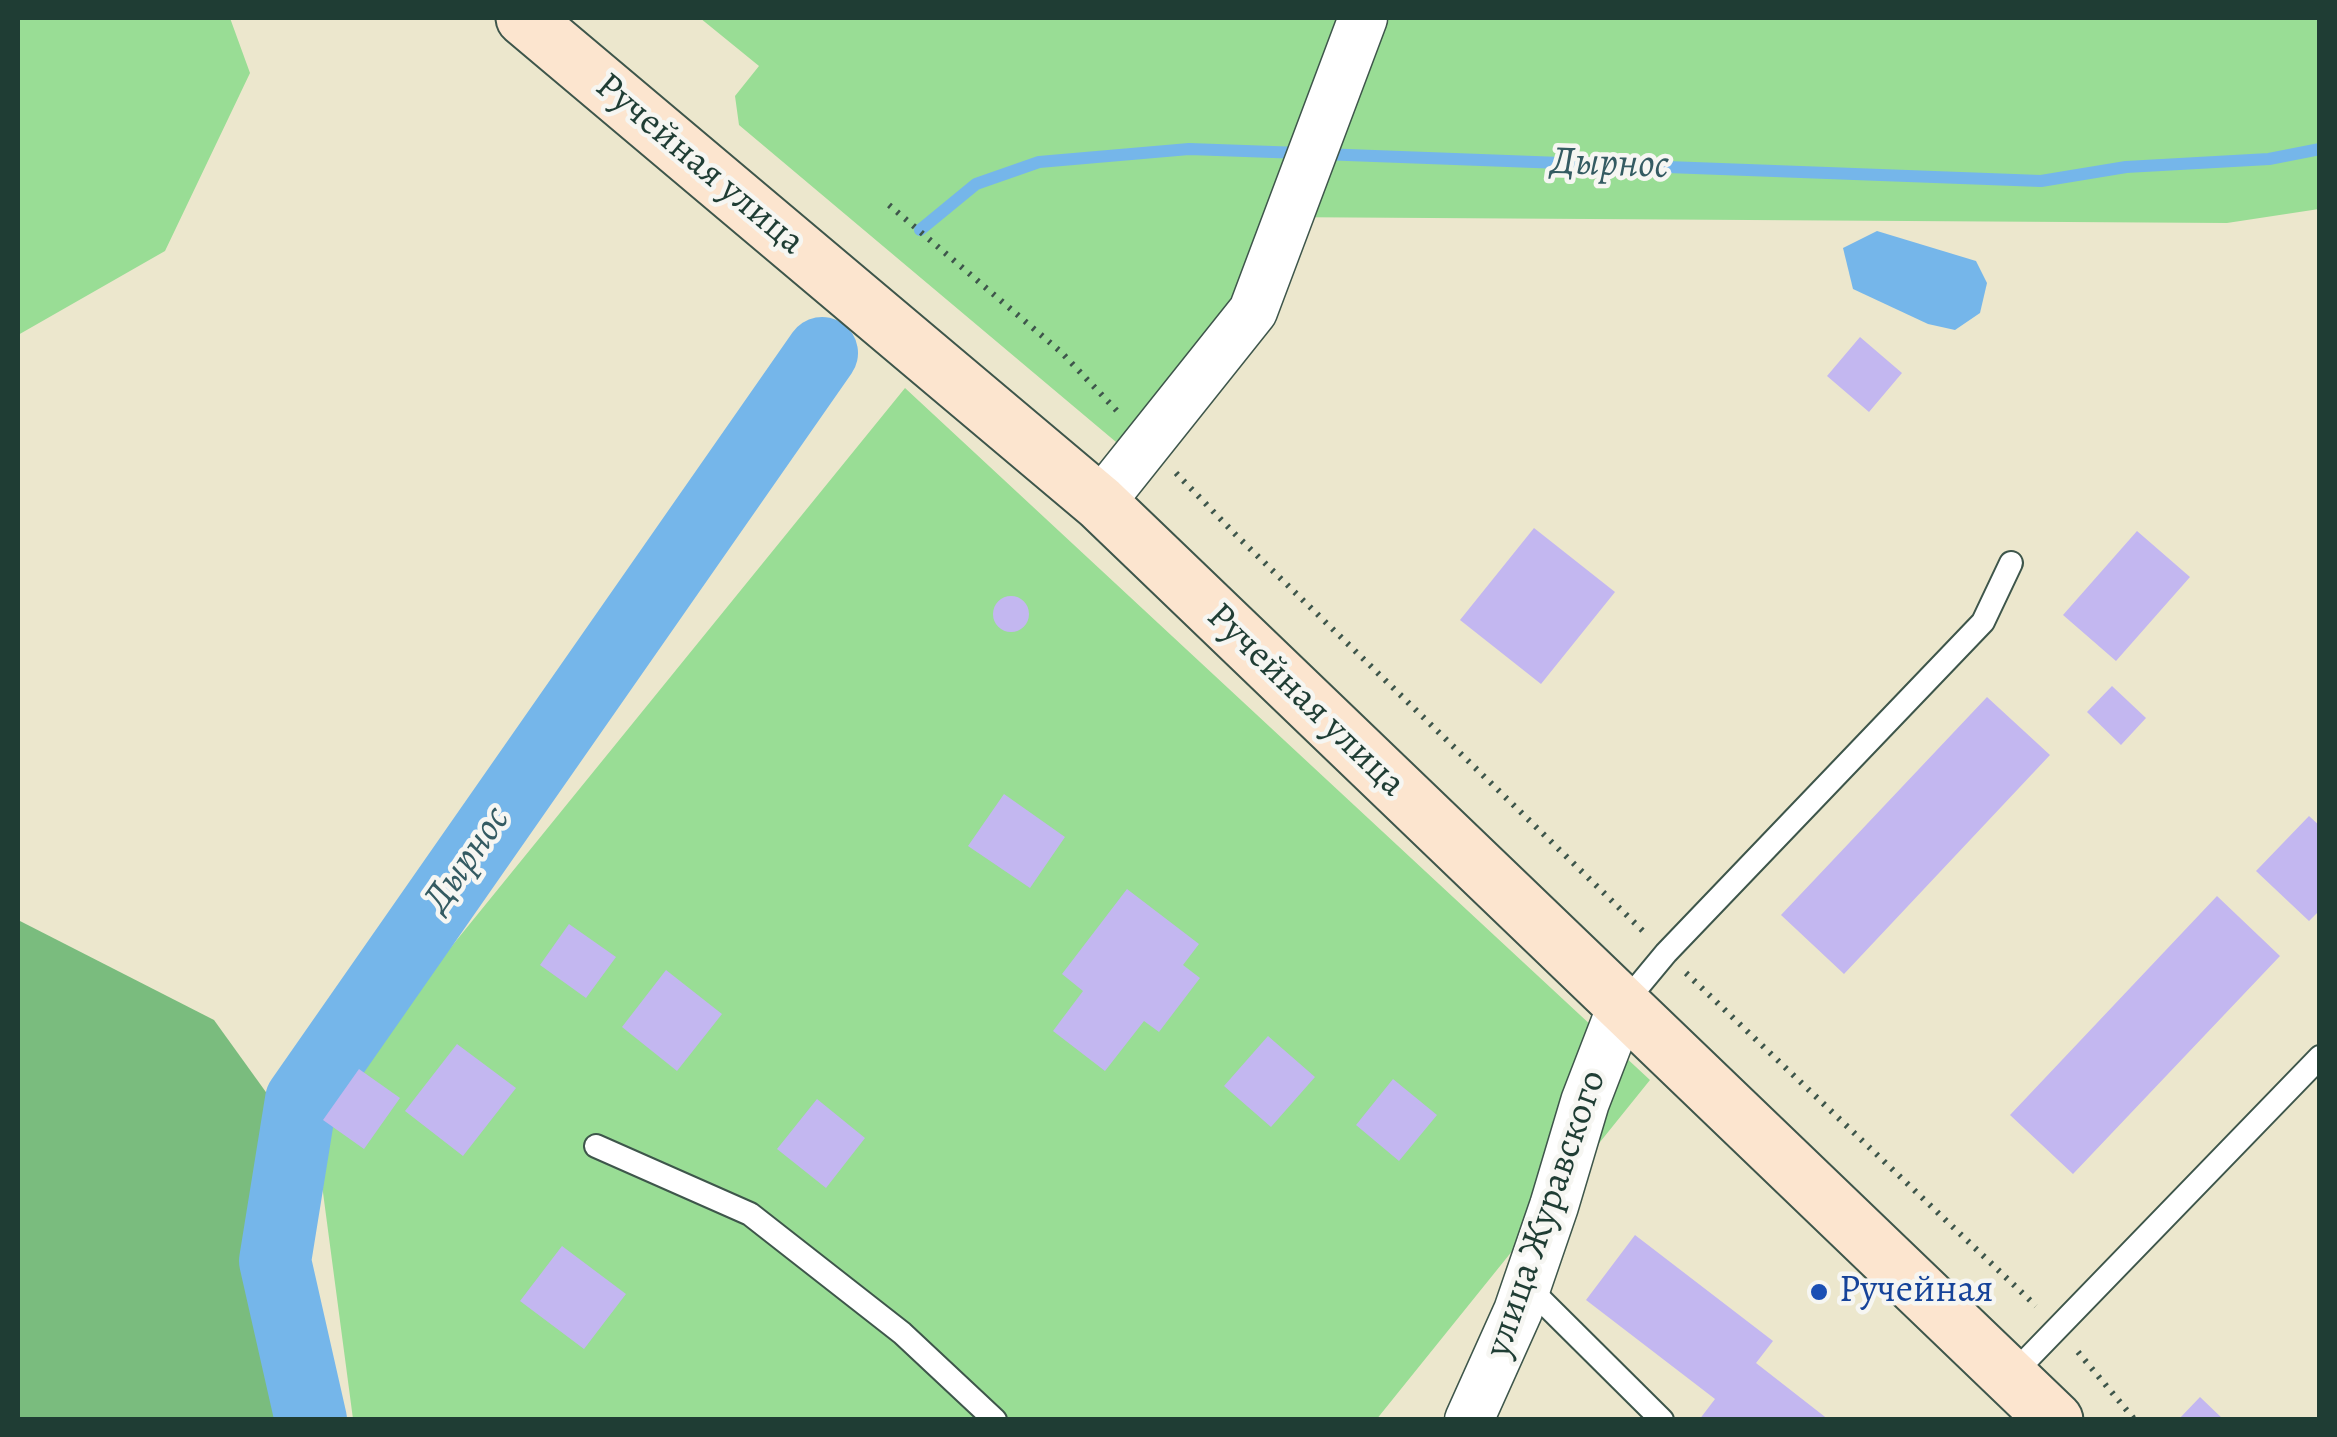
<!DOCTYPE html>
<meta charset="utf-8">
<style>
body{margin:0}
#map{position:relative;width:2337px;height:1437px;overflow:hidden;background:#ece7cd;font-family:Alegreya,serif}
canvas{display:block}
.frame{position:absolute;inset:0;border:20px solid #1f3d34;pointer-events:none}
</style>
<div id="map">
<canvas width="2337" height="1437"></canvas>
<div class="frame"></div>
</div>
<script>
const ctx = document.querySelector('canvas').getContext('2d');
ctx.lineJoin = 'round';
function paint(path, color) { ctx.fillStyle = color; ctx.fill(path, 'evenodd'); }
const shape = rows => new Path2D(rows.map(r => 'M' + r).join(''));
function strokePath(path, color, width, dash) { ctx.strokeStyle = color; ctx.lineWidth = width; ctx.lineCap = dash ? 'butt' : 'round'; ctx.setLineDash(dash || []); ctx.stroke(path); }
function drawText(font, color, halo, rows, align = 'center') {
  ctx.font = font + ' Alegreya,serif'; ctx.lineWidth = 9; ctx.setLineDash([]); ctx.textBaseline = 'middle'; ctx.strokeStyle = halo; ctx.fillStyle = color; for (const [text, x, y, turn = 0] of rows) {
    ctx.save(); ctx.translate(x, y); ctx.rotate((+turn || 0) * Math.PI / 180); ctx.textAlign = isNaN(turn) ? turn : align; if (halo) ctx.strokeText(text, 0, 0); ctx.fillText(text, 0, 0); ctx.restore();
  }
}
paint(shape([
 [18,18,230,18,250,73,165,251,18,335],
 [700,18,2319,18,2319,209,2227,223,1271,217,1238,300,1178,383,1116,442,739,125,735,96,759,66],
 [905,388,1650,1080,1376,1420,353,1419,313,1117]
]), '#99dd95');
paint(shape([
 [18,920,214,1020,299,1138,317,1419,18,1419]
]), '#7abc7e');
paint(shape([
 [1877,231,1976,261,1987,283,1980,313,1955,330,1928,324,1853,289,1843,248]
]), '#75b6ea');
strokePath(shape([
 [1321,154,2041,181,2126,167,2269,159,2320,149],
 [920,230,976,184,1039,162,1189,149,1301,153]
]), '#75b6ea', 12);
strokePath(shape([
 [311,1420,275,1261,301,1100,822,353]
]), '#75b6ea', 72);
paint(shape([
 [1860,337,1902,373,1869,412,1827,376],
 [1534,528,1615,592,1541,684,1460,620],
 [2137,531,2190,577,2116,661,2063,615],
 '993 614a18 18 0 1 1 36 0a18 18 0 1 1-36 0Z',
 [2112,686,2146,718,2121,745,2087,712],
 [1987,697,2050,755,1844,974,1781,915],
 [1004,794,1065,837,1030,888,968,846],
 [2309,816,2320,826,2320,910,2309,921,2256,871],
 [1127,889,1199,944,1183,965,1200,978,1159,1032,1144,1021,1105,1071,1053,1031,1083,991,1062,974],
 [2217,896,2280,956,2073,1174,2010,1115],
 [569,924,616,957,586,998,540,965],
 [666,970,722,1014,677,1071,622,1027],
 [1268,1036,1315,1077,1271,1127,1224,1086],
 [457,1044,516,1088,463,1156,405,1111],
 [359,1069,400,1098,364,1149,323,1120],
 [1393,1079,1437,1115,1399,1161,1356,1125],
 [817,1099,865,1138,826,1188,777,1149],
 [1635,1235,1773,1341,1756,1363,1829,1420,1699,1420,1715,1399,1586,1300],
 [562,1246,626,1294,584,1349,520,1301],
 [2200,1397,2224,1420,2178,1420]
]), '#c3b7f0');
const lane = shape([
 [1622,1006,1666,953,1983,622,2011,563],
 [596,1146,750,1214,902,1333,995,1420],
 [1525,1284,1662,1420],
 [2011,1376,2320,1057]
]);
const street = shape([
 [1100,503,1253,311,1363,18],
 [1469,1420,1518,1311,1554,1206,1585,1102,1622,1006]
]);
const secondary = shape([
 [524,18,1100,503,2055,1420]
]);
strokePath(lane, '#3e564b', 26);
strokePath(street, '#3e564b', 51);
strokePath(secondary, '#3e564b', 59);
strokePath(shape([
 [889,205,1061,352,1119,413],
 [1176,473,1236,535,1645,933],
 [1686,973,2036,1306],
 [2078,1352,2135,1420]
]), '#3e564b', 6, [2.5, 8]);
strokePath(lane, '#fff', 22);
strokePath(street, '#fff', 48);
strokePath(secondary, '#fce5cf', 55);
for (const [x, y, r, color] of [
 [1819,1292,10,"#1a4fb4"]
]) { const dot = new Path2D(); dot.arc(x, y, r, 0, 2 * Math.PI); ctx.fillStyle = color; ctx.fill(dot); strokePath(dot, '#f6f6f2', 4); }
drawText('38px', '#1f3d34', '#f6f6f2', [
 ["Ручейная улица",699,165,40],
 ["Ручейная улица",1305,701,44],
 ["улица Журавского",1547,1214,-71]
]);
drawText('38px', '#164399', '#f6f6f2', [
 ["Ручейная",1839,1292]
], 'left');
drawText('italic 40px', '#345b62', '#f6f6f2', [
 ["Дырнос",1610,165,2],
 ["Дырнос",468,860,-55]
]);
</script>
